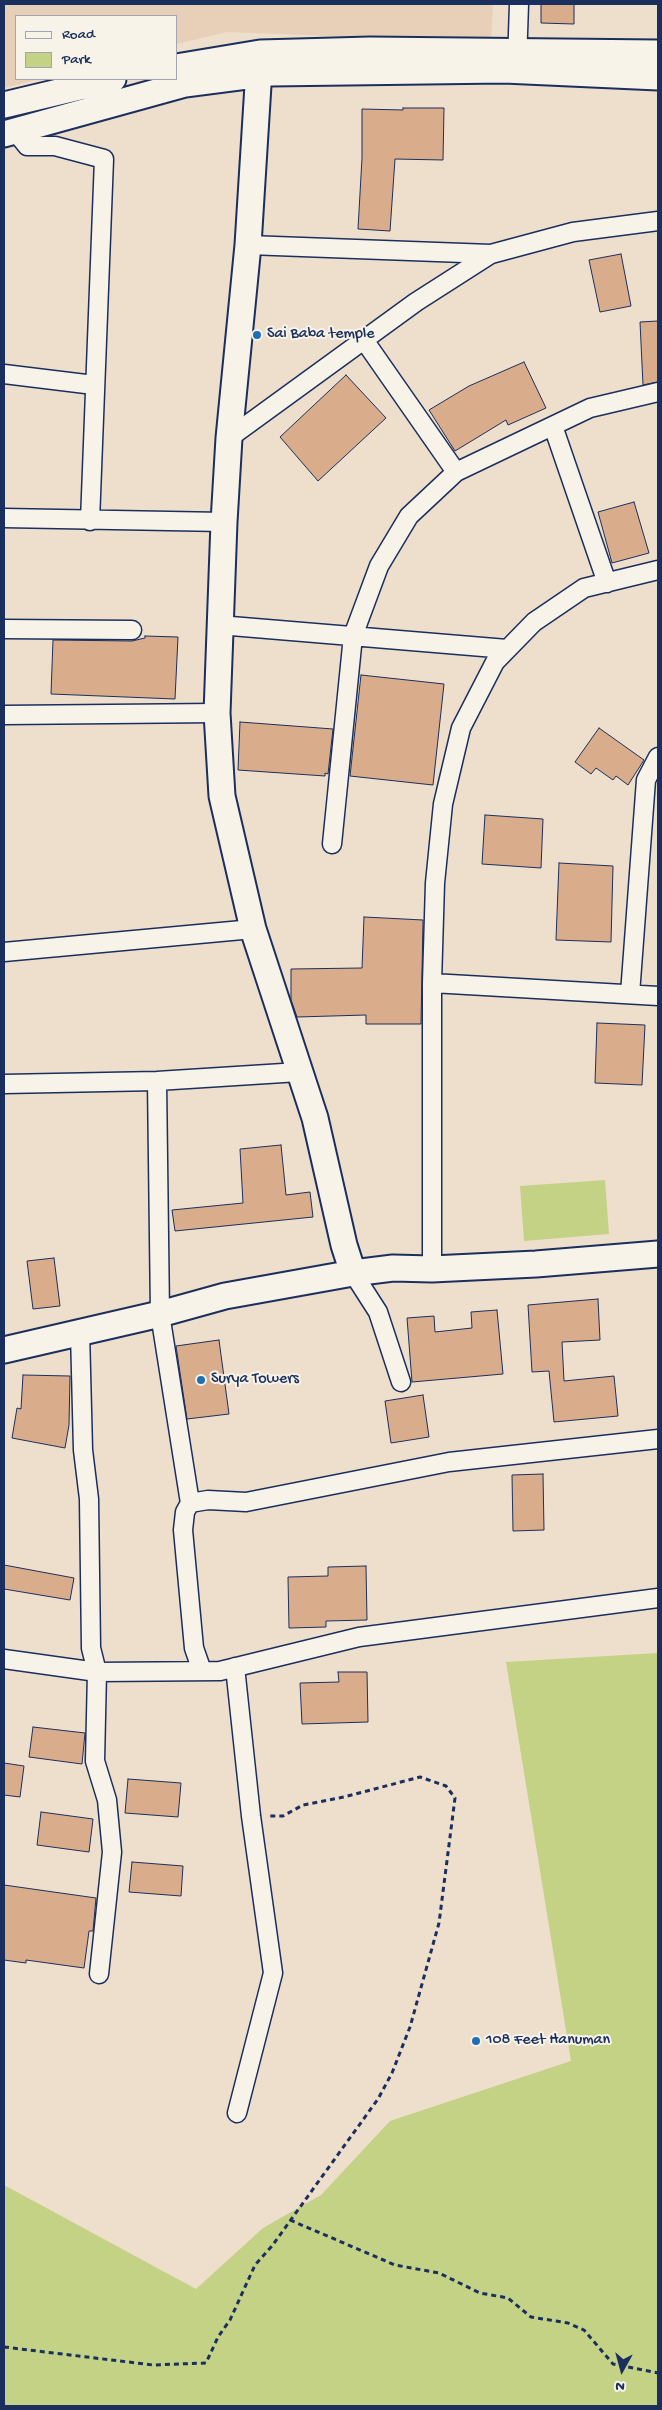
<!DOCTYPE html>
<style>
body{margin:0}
#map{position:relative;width:662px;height:2410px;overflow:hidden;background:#eedecc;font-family:"Gochi Hand",sans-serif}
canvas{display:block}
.frame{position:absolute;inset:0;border:5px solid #1b2f5e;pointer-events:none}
.legend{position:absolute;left:15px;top:15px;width:162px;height:65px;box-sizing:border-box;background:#f7f3e8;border:1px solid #9fa5b1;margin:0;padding:6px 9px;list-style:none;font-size:15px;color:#1b2f5e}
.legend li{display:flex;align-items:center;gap:10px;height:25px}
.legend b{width:25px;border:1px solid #9fa5b1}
.north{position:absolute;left:597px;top:2345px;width:50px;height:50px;-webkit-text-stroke:4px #f7f3e8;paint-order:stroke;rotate:187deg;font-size:14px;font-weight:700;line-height:20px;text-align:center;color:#1b2f5e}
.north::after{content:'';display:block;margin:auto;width:18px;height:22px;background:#1b2f5e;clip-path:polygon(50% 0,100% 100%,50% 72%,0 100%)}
</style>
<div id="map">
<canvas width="662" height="2410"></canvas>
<div class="frame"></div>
<ul class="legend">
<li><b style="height:6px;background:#f7f3e8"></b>Road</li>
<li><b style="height:14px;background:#c4d286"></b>Park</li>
</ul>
<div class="north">N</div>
</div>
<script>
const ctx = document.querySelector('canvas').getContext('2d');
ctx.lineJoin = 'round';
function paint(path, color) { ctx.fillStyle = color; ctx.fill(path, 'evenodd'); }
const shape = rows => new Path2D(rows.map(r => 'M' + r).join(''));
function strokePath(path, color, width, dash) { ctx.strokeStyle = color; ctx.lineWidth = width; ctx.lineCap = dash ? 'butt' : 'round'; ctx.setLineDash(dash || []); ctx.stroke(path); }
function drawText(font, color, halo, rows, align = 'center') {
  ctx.font = font + ' "Gochi Hand",sans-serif'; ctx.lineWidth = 4; ctx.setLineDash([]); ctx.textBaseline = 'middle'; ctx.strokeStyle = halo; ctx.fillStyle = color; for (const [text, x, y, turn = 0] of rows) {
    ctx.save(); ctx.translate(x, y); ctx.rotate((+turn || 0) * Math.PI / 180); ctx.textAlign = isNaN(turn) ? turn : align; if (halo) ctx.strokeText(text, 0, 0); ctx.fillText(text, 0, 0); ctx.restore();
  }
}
paint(shape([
 [4,4,493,4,491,42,227,32,176,44,176,16,16,16,16,79,40,79,4,88]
]), '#e8cfb8');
paint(shape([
 [605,1180,609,1234,524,1241,520,1186],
 [658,1653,658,2406,4,2406,4,2185,196,2289,263,2228,321,2195,390,2121,571,2061,506,1662]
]), '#c4d286');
const building = shape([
 [541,4,574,4,574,24,541,23,541,4],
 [403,108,444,108,443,160,395,159,390,231,358,229,362,158,362,109,403,110,403,108],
 [621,254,631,306,600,312,589,260,621,254],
 [658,321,658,382,643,385,640,322,658,321],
 [524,362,546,408,508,425,506,420,455,451,429,410,469,386,524,362],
 [346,375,386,418,318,481,280,437,346,375],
 [634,502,649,553,612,563,598,512,634,502],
 [145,636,178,637,175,699,51,694,53,640,132,641,145,638,145,636],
 [361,675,444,684,433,785,350,776,361,675],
 [240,722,333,729,328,774,325,773,325,776,238,770,240,722],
 [599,728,644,760,628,785,616,776,613,780,596,768,591,774,575,762,599,728],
 [485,815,543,819,541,868,482,864,485,815],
 [559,863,613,866,611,942,556,940,559,863],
 [364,917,423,920,421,1024,366,1024,366,1015,297,1017,291,1000,291,969,362,968,364,917],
 [597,1023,645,1025,642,1085,595,1083,597,1023],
 [281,1145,286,1195,310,1192,313,1217,175,1231,172,1210,243,1203,240,1149,281,1145],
 [54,1258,60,1306,33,1309,27,1261,54,1258],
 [598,1299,600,1340,562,1342,564,1381,614,1376,618,1416,554,1422,549,1371,532,1372,528,1305,598,1299],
 [497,1310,503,1374,412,1382,407,1318,434,1316,435,1332,472,1328,471,1312,497,1310],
 [219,1340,229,1414,187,1419,176,1346,219,1340],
 [23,1375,70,1376,69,1425,65,1448,12,1438,17,1408,21,1409,23,1375],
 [423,1395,429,1437,391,1443,385,1401,423,1395],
 [543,1474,544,1530,513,1531,512,1475,543,1474],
 [4,1565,74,1578,70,1600,4,1589,4,1565],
 [366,1566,367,1620,326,1621,326,1627,289,1628,288,1577,328,1576,328,1567,366,1566],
 [338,1672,367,1672,368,1722,302,1724,300,1683,339,1682,338,1672],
 [33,1727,85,1733,82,1764,29,1757,33,1727],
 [4,1763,24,1766,20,1797,4,1795,4,1763],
 [128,1779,181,1783,178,1817,125,1813,128,1779],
 [41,1812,93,1819,89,1852,37,1845,41,1812],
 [132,1862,183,1866,181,1896,129,1892,132,1862],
 [4,1885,96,1898,93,1931,89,1931,84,1968,26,1960,26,1963,4,1960,4,1885]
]);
paint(building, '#d9ac8b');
strokePath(building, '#1b2f5e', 1);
const street = shape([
 [517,63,519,4],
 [15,131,27,146,55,146,104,159,90,521],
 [248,245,491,254],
 [364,340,456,472],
 [4,374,94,385],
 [553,426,607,583],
 [229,438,416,302,491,254,573,232,658,221],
 [4,518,224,522],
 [219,625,507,649],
 [4,629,132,630],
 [4,715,217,713],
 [332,844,353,636,379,566,409,516,456,472,590,408,658,392],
 [4,952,253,929],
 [432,983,658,996],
 [630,994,646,780,658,757],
 [157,1081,160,1314,190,1503],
 [4,1084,157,1081,299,1072],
 [432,1269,432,983,435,883,443,804,461,728,495,662,534,622,584,588,658,570],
 [353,1273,378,1312,401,1382],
 [80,1332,83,1450,89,1499,91,1648,97,1672,95,1761,107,1800,112,1852,99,1974],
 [4,1659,97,1672,220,1671,359,1637,658,1598],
 [235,1667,251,1816,273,1973,237,2113],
 [202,1671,194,1648,183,1530,185,1512,190,1503,208,1500,246,1502,449,1462,658,1439]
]);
const secondary = shape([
 [260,53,248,245,229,438,224,522,217,713,222,796,253,929,315,1118,344,1245,353,1273,393,1268,432,1269,536,1264,658,1254],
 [176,67,260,53,370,50,658,53],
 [4,105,113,79],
 [4,134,185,84,270,73,504,70,658,77],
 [4,1350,160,1314,225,1296,353,1273]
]);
strokePath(street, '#1b2f5e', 21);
strokePath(secondary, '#1b2f5e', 29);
strokePath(shape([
 [290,2220,395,2265,439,2273,480,2293,508,2298,531,2317,568,2323,584,2330,613,2364,658,2373],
 [4,2347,153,2365,206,2363,218,2337,230,2320,255,2265,272,2246,378,2099,392,2073,410,2027,439,1923,455,1798,446,1786,420,1777,344,1797,303,1805,283,1816,268,1816]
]), '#1b2f5e', 3, [5, 4]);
strokePath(street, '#f7f3e8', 18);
strokePath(secondary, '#f7f3e8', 25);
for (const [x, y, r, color] of [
 [257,335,5,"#1f6fb2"],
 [201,1380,5,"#1f6fb2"],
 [476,2041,5,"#1f6fb2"]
]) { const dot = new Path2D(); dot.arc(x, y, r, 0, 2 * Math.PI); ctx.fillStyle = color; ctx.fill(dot); strokePath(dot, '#f7f3e8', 2); }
drawText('16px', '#1b2f5e', '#f7f3e8', [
 ["Sai Baba temple",267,335],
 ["Surya Towers",211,1380],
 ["108 Feet Hanuman",486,2041]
], 'left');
</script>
